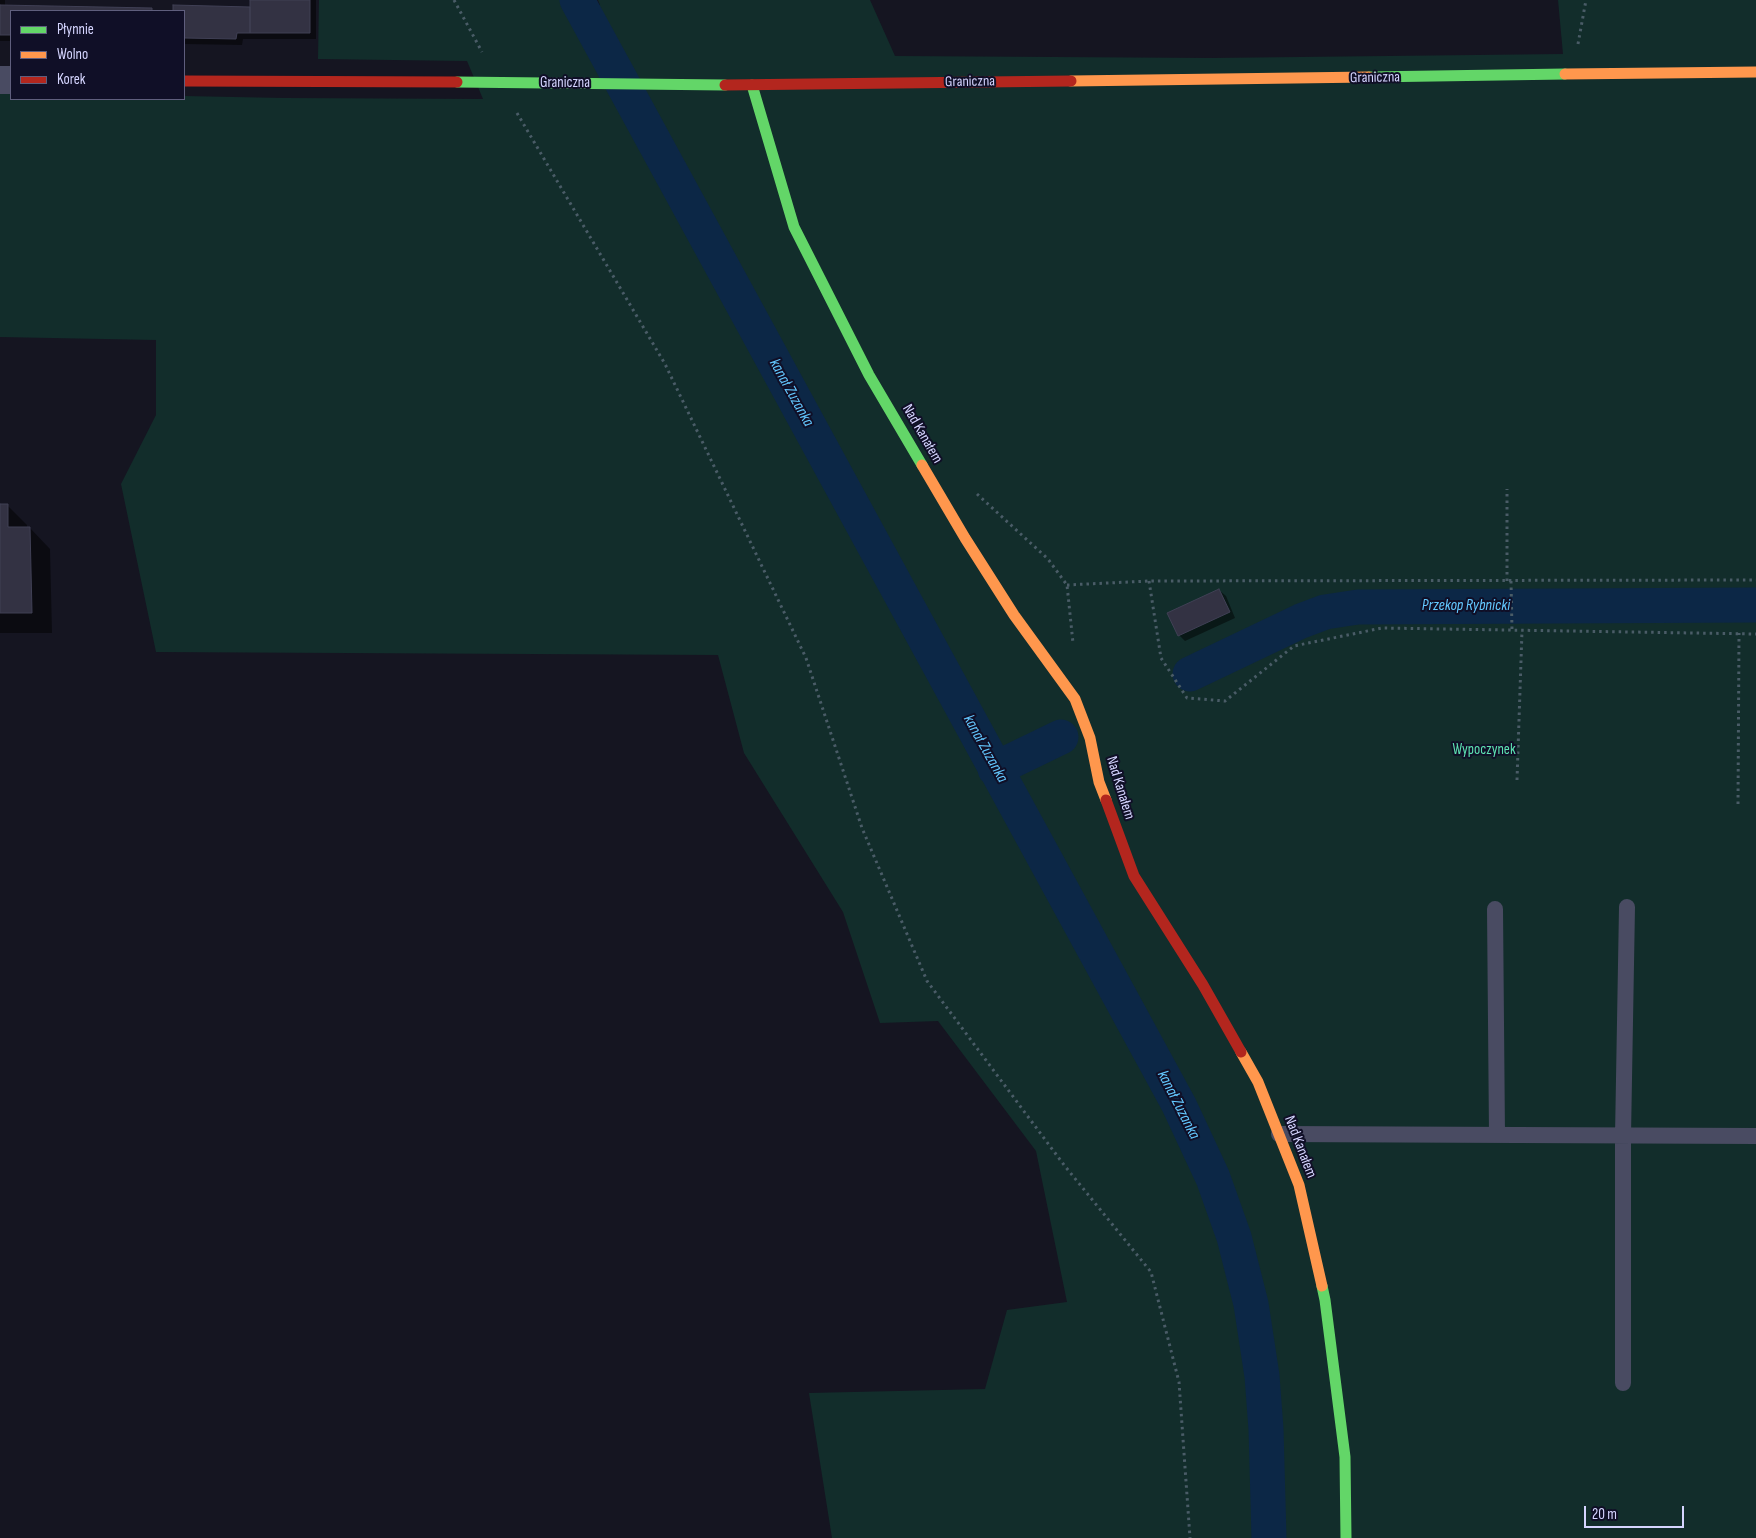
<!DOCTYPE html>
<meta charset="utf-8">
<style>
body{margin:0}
#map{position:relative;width:1756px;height:1538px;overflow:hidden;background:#151521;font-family:"Sofia Sans Condensed",sans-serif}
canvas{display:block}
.legend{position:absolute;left:10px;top:10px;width:175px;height:90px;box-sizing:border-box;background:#100f27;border:1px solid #5f5e7d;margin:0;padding:6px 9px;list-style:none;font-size:15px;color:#d5d5ff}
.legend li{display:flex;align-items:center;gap:10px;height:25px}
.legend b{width:25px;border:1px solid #5f5e7d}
.scale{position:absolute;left:1584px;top:1506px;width:100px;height:22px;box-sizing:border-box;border:2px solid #d5d5ff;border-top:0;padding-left:6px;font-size:15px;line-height:18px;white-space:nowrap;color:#d5d5ff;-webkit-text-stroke:4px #100f27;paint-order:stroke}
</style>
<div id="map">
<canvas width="1756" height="1538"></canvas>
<ul class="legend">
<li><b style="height:6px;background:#63d668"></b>Płynnie</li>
<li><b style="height:6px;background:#ff974d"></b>Wolno</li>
<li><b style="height:6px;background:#b3261e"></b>Korek</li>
</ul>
<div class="scale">20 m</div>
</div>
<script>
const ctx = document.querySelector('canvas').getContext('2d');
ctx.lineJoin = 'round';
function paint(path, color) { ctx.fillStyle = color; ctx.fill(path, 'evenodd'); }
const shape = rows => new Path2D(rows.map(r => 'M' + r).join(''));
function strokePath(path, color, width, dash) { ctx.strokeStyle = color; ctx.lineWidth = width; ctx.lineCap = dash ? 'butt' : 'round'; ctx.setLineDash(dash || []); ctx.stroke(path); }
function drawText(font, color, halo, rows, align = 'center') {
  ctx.font = font + ' "Sofia Sans Condensed",sans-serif'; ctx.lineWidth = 4; ctx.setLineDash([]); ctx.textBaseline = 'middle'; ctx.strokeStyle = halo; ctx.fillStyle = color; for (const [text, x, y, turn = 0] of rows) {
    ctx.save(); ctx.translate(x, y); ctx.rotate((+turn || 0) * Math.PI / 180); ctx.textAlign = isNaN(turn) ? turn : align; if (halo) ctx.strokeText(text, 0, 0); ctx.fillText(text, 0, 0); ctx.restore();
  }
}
paint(shape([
 [319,0,568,0,572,6,600,5,598,0,870,0,895,56,1211,58,1563,54,1558,0,1756,0,1756,1538,832,1538,809,1393,985,1389,1007,1310,1067,1302,1036,1151,938,1021,880,1023,843,912,744,753,718,655,156,652,121,484,156,415,156,340,0,337,0,91,11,91,11,99,184,99,184,96,284,98,483,99,467,61,318,59]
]), '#122d2b');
paint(shape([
 [0,0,5,0,5,6,151,9,153,11,11,11,11,41,0,41],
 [251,0,316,0,316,39,243,39,242,45,184,44,184,11,174,11,174,6,251,8],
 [0,505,7,505,27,525,27,528,30,528,50,549,52,633,0,633],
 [1219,590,1226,596,1235,618,1185,641,1179,635]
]), '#0007');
strokePath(shape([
 [577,0,1179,1105,1213,1178,1234,1237,1251,1304,1262,1376,1266,1429,1269,1538],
 [1190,674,1301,621,1325,612,1358,607,1756,605],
 [995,769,1061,737]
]), '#0c2746', 35);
const building = shape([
 [250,0,310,0,310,33,250,33,250,0],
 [0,5,152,8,152,11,11,11,11,35,0,35,0,5],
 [173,5,250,7,250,33,237,33,236,39,184,38,184,11,173,11,173,5],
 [0,504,8,504,8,527,30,527,32,613,0,613,0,504],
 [1219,589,1230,612,1178,636,1167,613,1219,589]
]);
paint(building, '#333243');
strokePath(building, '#404055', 1);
strokePath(shape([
 [454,0,482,52],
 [1578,44,1586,0],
 [517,113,665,364,806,658,862,828,927,981,1064,1165,1151,1272,1179,1382,1190,1538],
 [977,494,1048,559,1067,585,1073,643],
 [1149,581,1161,658,1187,698,1225,701,1294,646,1382,628,1756,634],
 [1507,581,1507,489],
 [1511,581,1512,630],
 [1067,585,1149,581,1756,580],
 [1517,780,1522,631],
 [1738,804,1739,633]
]), '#4a5c67', 3, [2.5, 4]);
strokePath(shape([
 [1495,909,1497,1135],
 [1279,1134,1756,1136],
 [1623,1383,1623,1136,1627,907]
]), '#494b62', 16);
strokePath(shape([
 [0,80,11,80]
]), '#494b62', 28);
strokePath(shape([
 [1369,77,1565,74],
 [457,82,725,85],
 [752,85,794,227,869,375,922,465],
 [1322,1286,1325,1300,1345,1457,1346,1538]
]), '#63d668', 11);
strokePath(shape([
 [1565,74,1756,72],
 [1071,81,1369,77],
 [922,465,965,538,1014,615,1075,699,1090,738,1099,782,1106,800],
 [1241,1052,1258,1082,1299,1185,1322,1286]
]), '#ff974d', 11);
strokePath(shape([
 [184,81,457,82],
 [725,85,1071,81],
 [1106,800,1134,876,1203,985,1241,1052]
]), '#b3261e', 11);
drawText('15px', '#d5d5ff', '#100f27', [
 ["Graniczna",1375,78,-1],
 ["Graniczna",970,82,-1],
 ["Graniczna",565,83],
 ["Nad Kanałem",922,434,60],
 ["Nad Kanałem",1120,788,73],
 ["Nad Kanałem",1300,1147,69]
]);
drawText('15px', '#5de2b2', '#100f27', [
 ["Wypoczynek",1484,750]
]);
drawText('italic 16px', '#63c8ff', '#100f27', [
 ["kanał Zuzanka",791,393,61],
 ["Przekop Rybnicki",1466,606],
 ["kanał Zuzanka",985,749,61],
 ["kanał Zuzanka",1178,1105,63]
]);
</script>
